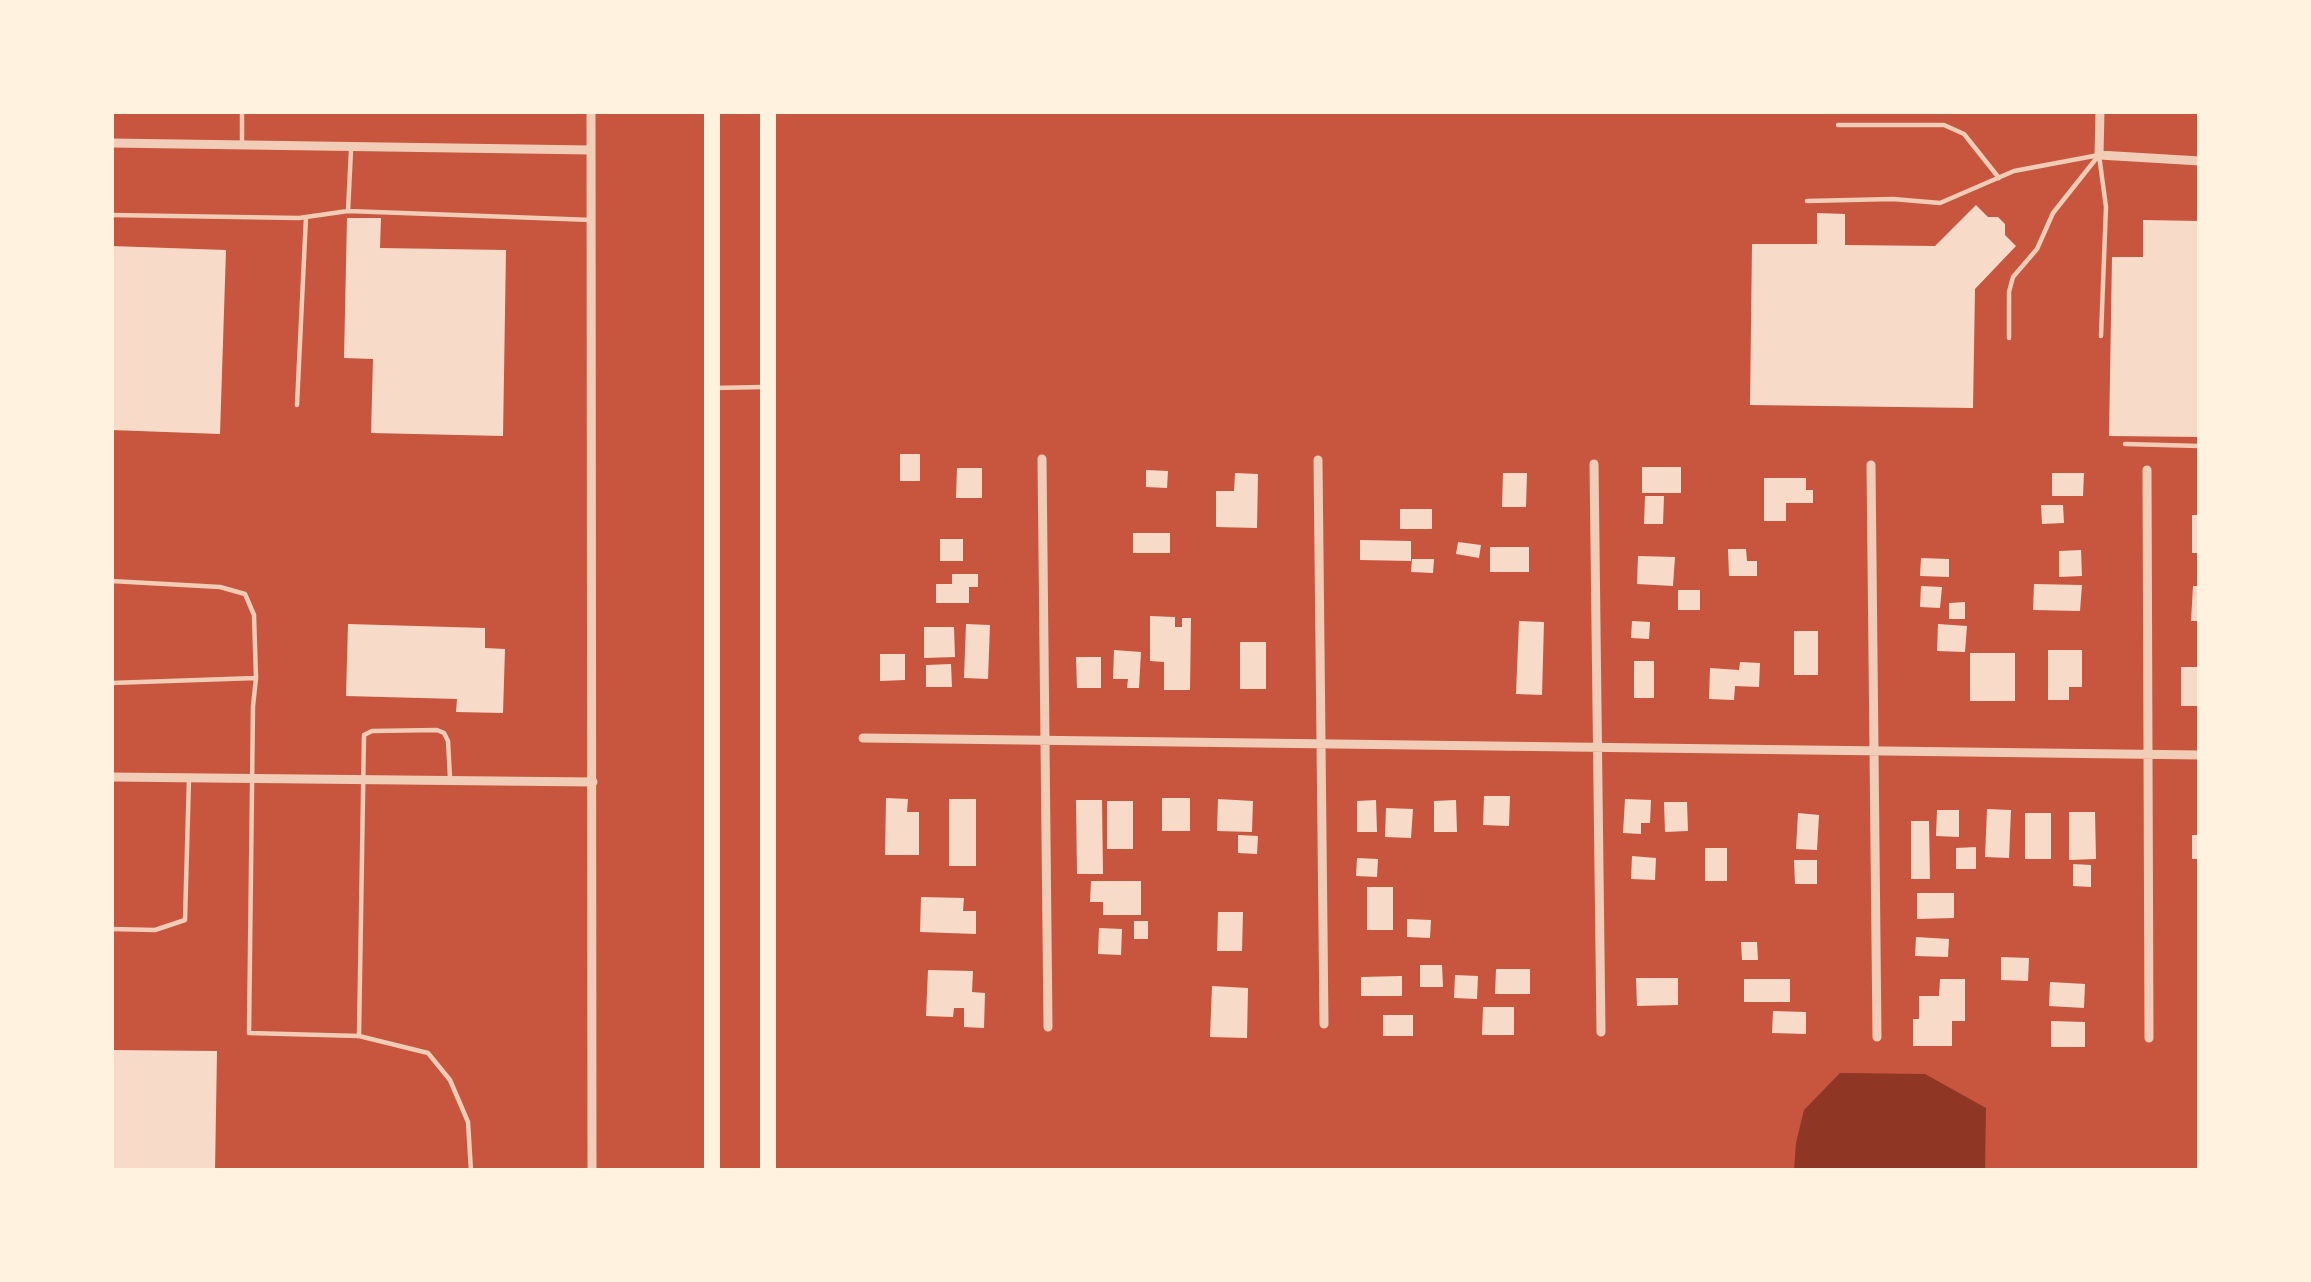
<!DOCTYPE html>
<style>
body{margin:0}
#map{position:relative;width:2311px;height:1282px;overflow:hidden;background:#c8553d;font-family:"Varela Round",sans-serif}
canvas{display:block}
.frame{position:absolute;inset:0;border:114px solid #fff3e0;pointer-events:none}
</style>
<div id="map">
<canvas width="2311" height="1282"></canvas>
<div class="frame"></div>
</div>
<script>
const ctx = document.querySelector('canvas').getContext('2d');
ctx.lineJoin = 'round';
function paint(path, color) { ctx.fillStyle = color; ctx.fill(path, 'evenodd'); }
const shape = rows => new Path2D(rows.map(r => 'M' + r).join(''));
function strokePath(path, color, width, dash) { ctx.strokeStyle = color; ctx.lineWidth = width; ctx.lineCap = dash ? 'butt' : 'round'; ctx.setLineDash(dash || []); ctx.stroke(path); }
paint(shape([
 [1840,1073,1925,1074,1986,1108,1985,1171,1794,1171,1796,1143,1804,1110]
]), '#8f3625');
paint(shape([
 [1976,205,1988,217,1998,217,2005,224,2005,235,2016,246,1975,289,1973,408,1750,405,1752,244,1817,244,1817,213,1845,214,1845,245,1935,246],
 [347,218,381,218,380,248,506,250,503,436,371,433,373,359,344,358],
 [2143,220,2200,221,2200,437,2109,436,2112,257,2143,257],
 [111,246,226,250,220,434,111,430],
 [900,454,920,454,920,481,900,481],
 [1642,467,1681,467,1681,493,1642,493],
 [957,468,982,468,982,498,956,498],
 [1146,470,1168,471,1167,488,1146,487],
 [1235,473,1258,474,1257,528,1216,527,1216,491,1234,491],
 [1503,473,1527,473,1526,507,1502,507],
 [2052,473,2084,473,2083,496,2052,496],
 [1764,478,1806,478,1806,490,1813,490,1813,503,1786,503,1786,521,1764,521],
 [1645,496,1664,496,1663,524,1644,524],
 [2041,505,2063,505,2064,523,2042,524],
 [1400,509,1432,509,1432,529,1400,529],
 [2192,515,2200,515,2200,553,2192,553],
 [1133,533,1170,533,1170,553,1133,553],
 [940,539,963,539,963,561,940,561],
 [1360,540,1411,541,1411,561,1360,560],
 [1458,542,1481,545,1479,558,1456,554],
 [1490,547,1529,547,1529,572,1490,572],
 [1728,549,1746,549,1747,561,1757,561,1757,576,1729,576],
 [2081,550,2082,576,2059,577,2059,551],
 [1638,556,1675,557,1673,586,1637,584],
 [1921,558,1949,559,1949,577,1920,576],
 [1412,559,1434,559,1433,573,1411,572],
 [952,574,978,574,978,587,969,587,969,603,936,603,936,584,952,584],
 [2034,584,2082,585,2080,611,2033,610],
 [1921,586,1942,587,1940,608,1920,607],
 [2193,586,2200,586,2200,621,2191,621],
 [1678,590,1700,590,1700,610,1678,610],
 [1965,602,1965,619,1949,619,1949,603],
 [1150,616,1175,617,1175,627,1182,627,1182,618,1191,618,1190,690,1164,690,1164,662,1150,661],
 [1519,621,1544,622,1542,695,1516,694],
 [1632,621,1650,622,1649,639,1631,638],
 [348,624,485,628,485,648,505,649,503,713,456,712,457,699,346,696],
 [966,624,990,625,988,679,964,678],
 [1938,624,1967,626,1965,652,1937,651],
 [924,627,954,627,955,657,924,658],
 [1794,631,1818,631,1818,675,1794,675],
 [1240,642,1266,642,1266,689,1240,689],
 [1114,650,1141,652,1139,688,1127,688,1128,679,1113,679],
 [2048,650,2082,650,2082,687,2069,687,2069,700,2048,700],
 [1970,653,2015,653,2015,701,1970,701],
 [880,654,905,654,905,680,880,681],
 [1076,657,1101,657,1101,688,1077,688],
 [1634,661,1654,661,1654,698,1634,698],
 [1740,662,1760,663,1759,687,1735,686,1734,700,1709,699,1710,668,1739,670],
 [951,664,952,687,926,687,926,665],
 [2181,667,2200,667,2200,706,2181,706],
 [1484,796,1510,796,1509,826,1483,825],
 [886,798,908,799,907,812,919,812,919,855,885,855],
 [1162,798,1190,798,1190,831,1162,831],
 [949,799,976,799,976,866,949,866],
 [1218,799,1253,801,1252,832,1217,831],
 [1625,799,1651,800,1650,823,1641,823,1641,834,1623,833],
 [1076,800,1102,800,1103,874,1077,874],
 [1376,800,1377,832,1357,832,1357,801],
 [1456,800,1457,832,1434,832,1434,801],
 [1107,801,1133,801,1133,849,1107,849],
 [1664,802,1687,802,1688,831,1665,832],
 [1386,808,1413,809,1411,838,1385,837],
 [1987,809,2011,810,2009,858,1985,857],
 [1937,810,1959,810,1959,837,1936,836],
 [2069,812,2095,812,2096,859,2069,860],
 [1798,813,1819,815,1817,850,1796,849],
 [2025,813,2051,813,2051,859,2025,859],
 [1911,821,1929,821,1930,879,1911,879],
 [1238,835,1258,836,1257,854,1238,853],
 [2192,835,2200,835,2200,859,2192,859],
 [1976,847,1976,869,1956,869,1956,848],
 [1705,848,1727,848,1727,881,1705,881],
 [1632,856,1656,858,1655,880,1631,879],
 [1357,858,1378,859,1377,877,1356,876],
 [1794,860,1817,860,1817,884,1795,884],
 [2073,864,2091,865,2091,887,2073,886],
 [1091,881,1141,881,1141,915,1103,915,1103,902,1090,902],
 [1367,887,1393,887,1393,930,1367,930],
 [1917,893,1954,893,1954,918,1917,919],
 [921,897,964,898,963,911,976,911,976,934,920,932],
 [1218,912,1243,912,1242,951,1217,951],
 [1407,919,1431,920,1430,938,1407,937],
 [1134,921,1148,921,1148,939,1134,939],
 [1099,928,1122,929,1121,955,1098,954],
 [1916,937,1949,939,1948,957,1915,956],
 [1741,942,1757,942,1758,960,1742,960],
 [2001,957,2029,958,2028,981,2001,980],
 [1420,965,1442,965,1443,987,1420,987],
 [1496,969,1530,969,1530,994,1495,994],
 [928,970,973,971,972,992,985,993,984,1028,964,1027,964,1008,954,1008,953,1017,926,1016],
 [1455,975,1478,976,1477,999,1454,998],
 [1402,976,1402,996,1361,996,1361,977],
 [1636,978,1678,978,1678,1005,1637,1006],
 [1744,979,1790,979,1790,1002,1744,1002],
 [1940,979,1965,979,1965,1021,1952,1021,1952,1046,1913,1046,1913,1019,1919,1019,1919,996,1939,996],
 [2050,982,2085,984,2084,1008,2049,1006],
 [1212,986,1248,988,1247,1038,1210,1037],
 [1483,1007,1514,1007,1514,1035,1482,1035],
 [1773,1011,1806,1012,1806,1034,1772,1033],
 [1383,1015,1413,1015,1413,1036,1383,1036],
 [2051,1021,2085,1022,2085,1047,2051,1047],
 [111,1050,217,1051,215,1171,111,1171]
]), '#f7dbc8');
strokePath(shape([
 [1838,125,1944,125,1964,134,1999,178],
 [242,141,242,111],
 [2099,155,2106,207,2101,336],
 [1807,201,1893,199,1940,203,2014,171,2099,155],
 [348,211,351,150],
 [111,215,299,218,348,211,592,220],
 [2009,338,2009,292,2013,277,2037,249,2053,213,2099,155],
 [714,388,763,387],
 [297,405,306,217],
 [2125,444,2200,446],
 [111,581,220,587,245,594,254,615,256,678],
 [111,683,256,678,253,706,249,1033,359,1036],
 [450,778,448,741,444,733,437,730,372,731,364,735,359,1036,428,1053,450,1080,468,1122,471,1171],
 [111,929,155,930,185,920,189,778]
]), '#f1ccb7', 4.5);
strokePath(shape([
 [591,111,592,1171],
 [2100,111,2099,155,2200,161],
 [111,143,591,150],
 [1042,459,1048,1027],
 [1318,460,1324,1024],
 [1594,464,1601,1032],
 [1871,465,1877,1037],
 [2147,470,2149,1038],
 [863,738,2200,755],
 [111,777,593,782]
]), '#f1ccb7', 9);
strokePath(shape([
 [712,111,712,1171],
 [768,111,768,1171]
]), '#fff3e0', 16);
</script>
